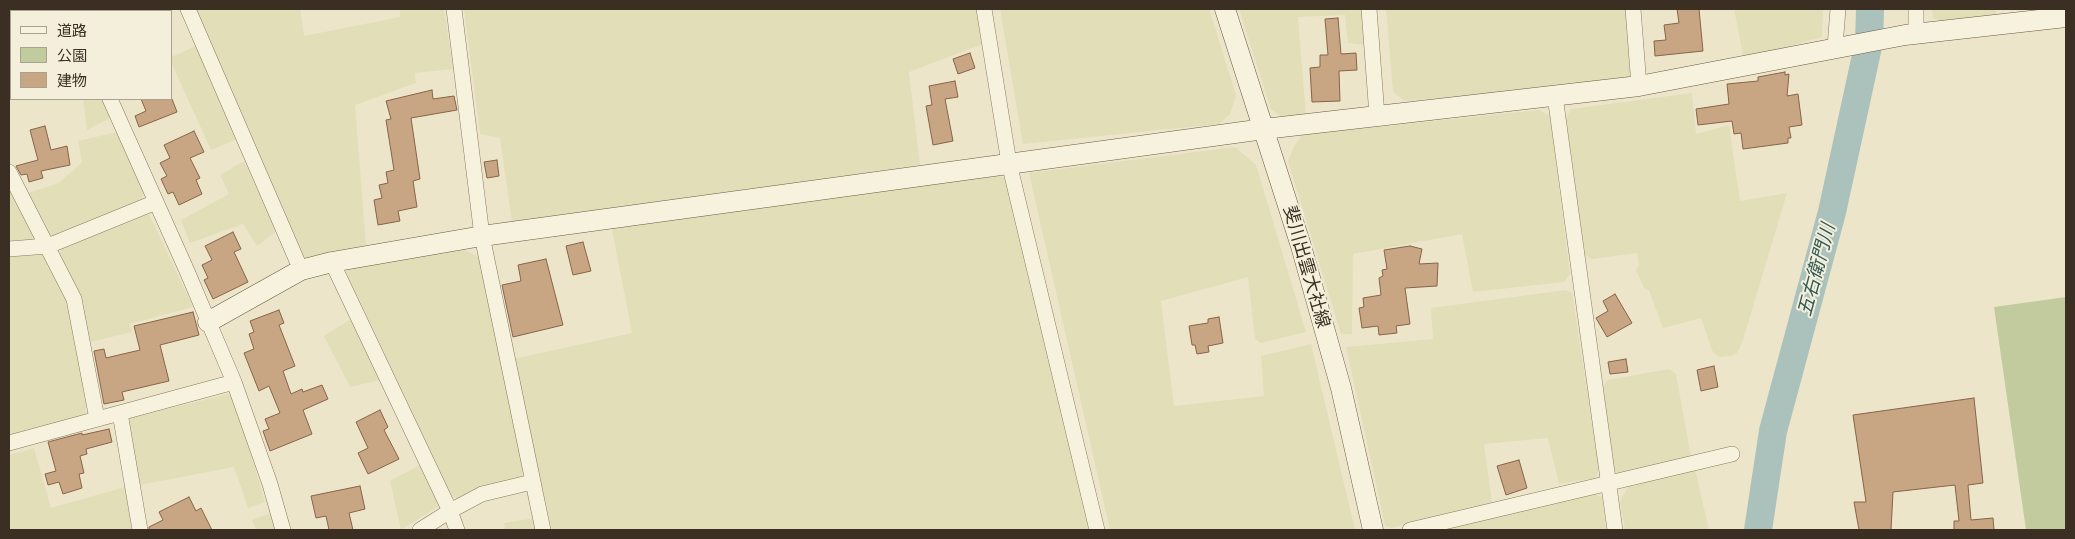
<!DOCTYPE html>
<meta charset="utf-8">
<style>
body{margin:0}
#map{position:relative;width:2075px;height:539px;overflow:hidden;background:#ede5ca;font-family:"IBM Plex Serif","Noto Sans JP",serif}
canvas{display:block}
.frame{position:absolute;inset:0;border:10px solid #3a2f22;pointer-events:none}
.legend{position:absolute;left:10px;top:10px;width:162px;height:90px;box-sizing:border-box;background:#f4efda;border:1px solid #aaa290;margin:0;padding:6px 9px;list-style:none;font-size:15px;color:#3a2f22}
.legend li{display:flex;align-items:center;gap:10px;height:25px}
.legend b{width:25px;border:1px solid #aaa290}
</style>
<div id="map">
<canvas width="2075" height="539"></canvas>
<div class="frame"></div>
<ul class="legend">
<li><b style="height:6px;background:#f7f2de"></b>道路</li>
<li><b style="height:14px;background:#c2cb9e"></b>公園</li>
<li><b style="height:14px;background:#c8a583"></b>建物</li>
</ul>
</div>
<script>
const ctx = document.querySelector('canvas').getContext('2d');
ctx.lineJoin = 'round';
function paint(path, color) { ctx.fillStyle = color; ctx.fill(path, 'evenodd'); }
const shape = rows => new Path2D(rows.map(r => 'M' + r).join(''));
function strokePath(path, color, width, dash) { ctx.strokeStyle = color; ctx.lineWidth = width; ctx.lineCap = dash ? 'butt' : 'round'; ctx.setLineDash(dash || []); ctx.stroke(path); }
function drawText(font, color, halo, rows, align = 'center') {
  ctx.font = font + ' "IBM Plex Serif","Noto Sans JP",serif'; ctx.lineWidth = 4; ctx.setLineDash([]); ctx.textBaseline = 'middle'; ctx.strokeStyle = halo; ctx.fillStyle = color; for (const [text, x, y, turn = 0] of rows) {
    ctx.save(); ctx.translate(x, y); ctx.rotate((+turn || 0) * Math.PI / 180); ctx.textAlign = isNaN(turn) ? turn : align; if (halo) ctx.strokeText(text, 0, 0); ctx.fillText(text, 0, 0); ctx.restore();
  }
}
paint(shape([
 [194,9,300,9,304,36,400,17,400,9,444,9,453,69,415,73,416,83,355,105,366,245,303,261],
 [464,9,977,9,983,44,909,72,920,165,512,222,500,138,480,134],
 [1000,9,1209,9,1236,95,1230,114,1219,124,1023,144],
 [1239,9,1363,9,1366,45,1348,43,1345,15,1298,17,1306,116,1282,117,1271,109],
 [1386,9,1628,9,1633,72,1626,82,1405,101,1393,92],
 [1734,9,1823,9,1822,37,1744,59],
 [1932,9,1996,9,1997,17,1941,21,1933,18],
 [198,45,237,139,211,150,171,62,171,57],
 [1692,93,1696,134,1729,125,1740,201,1787,193,1742,343,1737,353,1731,356,1719,357,1713,352,1701,318,1663,328,1649,290,1644,288,1636,270,1639,265,1637,253,1592,259,1584,255,1566,118,1571,109],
 [83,99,102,99,112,117,87,130],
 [1539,110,1550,116,1570,274,1564,282,1473,292,1462,234,1353,254,1352,334,1341,334,1288,161,1295,145,1302,135],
 [117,132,144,190,141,202,53,236,47,233,28,193,59,183,82,162,78,141],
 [1235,147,1256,165,1306,332,1261,343,1255,339,1248,277,1161,301,1174,406,1264,396,1261,356,1311,344,1355,530,1110,530,1029,173],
 [244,161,277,231,257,246,243,224,190,243,181,220,229,194,220,175],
 [994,173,1006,179,1090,530,552,530,513,359,632,333,611,224],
 [9,185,37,238,33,242,9,244],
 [149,214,193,307,130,324,132,332,90,342,60,257,61,249],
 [460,247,480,258,524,472,519,480,457,499,451,495,346,272,350,266],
 [43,254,70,302,87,395,85,416,9,436,9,257],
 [1566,290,1572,293,1599,468,1596,478,1559,484,1548,438,1484,444,1492,503,1391,528,1385,525,1346,347,1433,339,1431,308],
 [351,319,380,380,350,387,324,336],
 [1669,369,1676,374,1691,457,1622,475,1612,470,1603,386,1608,380],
 [233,393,265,502,248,508,234,467,140,485,126,427,130,418],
 [34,448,51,508,125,487,132,530,9,530,9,455],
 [420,465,442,504,401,530,390,481],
 [1695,469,1709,530,1625,530,1620,501,1628,487],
 [1592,493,1602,497,1606,530,1440,530],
 [270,513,275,530,256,530,252,520],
 [529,519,535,520,537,530,505,530,504,523]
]), '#e2deb8');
paint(shape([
 [2066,297,2066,530,2026,530,1994,307]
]), '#c2cb9e');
strokePath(shape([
 [1758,530,1773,431,1832,212,1869,42,1870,9]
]), '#abc1bc', 28);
const building = shape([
 [1677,9,1699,9,1703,51,1655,56,1654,41,1666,40,1664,25,1679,23,1677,9],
 [1338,18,1341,54,1356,53,1357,70,1339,71,1340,101,1312,102,1310,68,1320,67,1320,55,1328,55,1325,19,1338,18],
 [970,53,975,68,958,74,953,59,970,53],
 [1785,72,1785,75,1789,74,1787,96,1798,94,1802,125,1789,127,1791,138,1788,138,1788,143,1743,149,1741,133,1734,134,1732,121,1698,125,1696,109,1729,104,1727,84,1758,81,1758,77,1785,72],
 [955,81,958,97,945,99,953,141,933,145,926,106,932,105,929,86,955,81],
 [432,90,433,99,454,96,457,110,411,118,420,179,413,181,417,207,398,211,400,221,378,225,374,200,382,198,379,185,388,183,386,172,394,170,386,120,391,119,386,101,432,90],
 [141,99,172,99,177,112,139,127,135,116,146,111,141,99],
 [45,126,51,150,67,146,70,165,41,171,43,178,29,182,27,174,21,175,16,166,38,160,30,130,45,126],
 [194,131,204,152,190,158,200,178,196,180,202,194,179,205,173,192,168,194,161,179,167,176,160,163,170,158,164,145,194,131],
 [497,160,499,176,487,178,484,162,497,160],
 [233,232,241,249,234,252,248,282,213,299,204,280,208,278,202,265,212,260,205,246,233,232],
 [583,242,591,271,573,275,566,246,583,242],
 [1410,246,1422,249,1419,264,1438,263,1437,286,1405,288,1410,324,1396,326,1397,333,1379,335,1378,326,1362,328,1359,308,1364,307,1363,298,1381,295,1379,278,1383,276,1382,270,1387,269,1384,250,1410,246],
 [546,259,563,325,513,337,502,285,521,281,518,265,546,259],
 [1615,294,1632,323,1607,337,1596,318,1608,311,1603,301,1615,294],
 [279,310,284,323,279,325,295,366,283,371,291,394,302,389,303,392,322,385,328,399,303,410,312,434,270,451,263,431,269,429,265,419,280,413,269,386,259,391,244,353,254,349,249,334,254,332,250,321,279,310],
 [193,312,199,335,160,345,169,381,122,392,124,400,104,404,94,351,104,349,106,358,140,350,134,326,193,312],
 [1219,317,1223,343,1208,346,1209,352,1197,354,1195,345,1192,345,1189,326,1208,323,1208,319,1219,317],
 [1626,359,1628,372,1610,374,1608,362,1626,359],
 [1714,366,1718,387,1701,391,1697,370,1714,366],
 [1974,398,1983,483,1968,485,1971,520,1993,518,1994,530,1954,530,1954,521,1959,521,1955,485,1893,492,1891,530,1859,530,1854,502,1866,502,1853,415,1974,398],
 [380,410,388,427,384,430,399,459,368,474,358,453,368,448,356,422,380,410],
 [109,429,112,442,86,449,87,454,80,456,84,473,79,474,82,488,63,494,59,482,48,485,45,474,56,471,48,442,82,433,82,435,109,429],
 [1519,460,1527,488,1506,495,1497,466,1519,460],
 [360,486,365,509,349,513,353,530,329,530,326,516,316,518,311,496,360,486],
 [189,497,196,511,201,508,212,530,149,530,149,527,163,520,159,512,189,497]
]);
paint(building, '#c8a583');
strokePath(building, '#866447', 1);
const street = shape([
 [69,9,70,11],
 [188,9,301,270],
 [454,9,482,236,543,530],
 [984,9,1009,163,1097,530],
 [1369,9,1377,116],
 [1633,9,1639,86],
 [1916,9,1916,34],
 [1835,47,1838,9],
 [9,57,11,57],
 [1555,96,1615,530],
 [110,99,187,271,234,382,270,484,283,530],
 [9,172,74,299,97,419],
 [9,249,48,246,156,202],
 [332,262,450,511,457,530],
 [120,413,140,530],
 [9,443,234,382],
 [420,530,450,511,482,494,532,482],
 [1410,530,1732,454]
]);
const secondary = shape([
 [1225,9,1301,246,1341,388,1373,530],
 [208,322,301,270,332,262,482,236,1264,129,1639,86,1905,35,2066,17]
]);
strokePath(street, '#89785f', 16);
strokePath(secondary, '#6b5942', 21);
strokePath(street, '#f7f2de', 15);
strokePath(secondary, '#f7f2de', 20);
drawText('18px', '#3a2f22', '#f4efda', [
 ["斐川出雲大社線",1306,267,74]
]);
drawText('italic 19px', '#325959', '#f4efda', [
 ["五右衛門川",1817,270,-75]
]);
</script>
